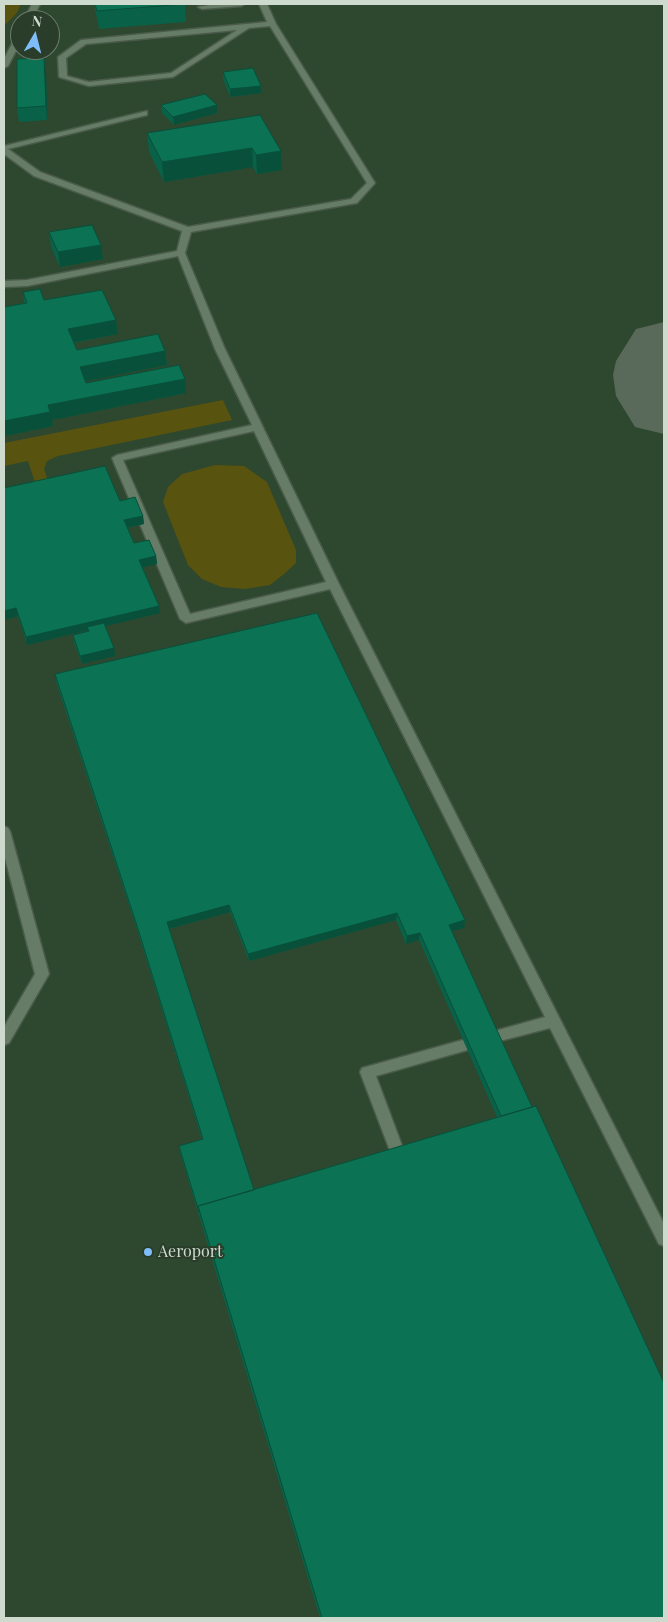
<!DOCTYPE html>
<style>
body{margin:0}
#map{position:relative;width:668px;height:1622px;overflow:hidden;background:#293d2a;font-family:"Playfair Display",serif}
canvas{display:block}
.frame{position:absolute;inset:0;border:5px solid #cedace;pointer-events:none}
.north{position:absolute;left:10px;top:10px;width:50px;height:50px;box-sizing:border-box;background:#293d2a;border:1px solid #6b7c6c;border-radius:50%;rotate:8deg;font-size:14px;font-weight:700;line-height:20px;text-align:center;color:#cedace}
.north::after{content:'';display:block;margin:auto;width:18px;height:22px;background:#7fbdf9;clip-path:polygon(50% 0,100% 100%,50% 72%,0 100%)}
</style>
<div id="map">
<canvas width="668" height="1622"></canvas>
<div class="frame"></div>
<div class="north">N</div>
</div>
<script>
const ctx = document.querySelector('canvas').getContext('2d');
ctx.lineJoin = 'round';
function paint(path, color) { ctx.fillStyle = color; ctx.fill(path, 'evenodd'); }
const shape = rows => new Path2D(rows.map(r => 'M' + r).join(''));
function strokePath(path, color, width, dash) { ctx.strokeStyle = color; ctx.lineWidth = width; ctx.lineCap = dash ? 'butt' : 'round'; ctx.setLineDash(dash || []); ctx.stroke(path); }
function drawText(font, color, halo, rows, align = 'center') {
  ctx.font = font + ' "Playfair Display",serif'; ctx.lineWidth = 4; ctx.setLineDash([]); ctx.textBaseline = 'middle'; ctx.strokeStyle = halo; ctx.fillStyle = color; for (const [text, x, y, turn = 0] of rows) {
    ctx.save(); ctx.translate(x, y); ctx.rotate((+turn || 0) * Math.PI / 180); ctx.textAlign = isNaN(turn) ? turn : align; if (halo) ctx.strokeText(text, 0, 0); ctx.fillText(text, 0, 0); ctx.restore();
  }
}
paint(shape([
 [21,4,664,4,664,1618,4,1618,4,26,17,13],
 [20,20,50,20,50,50,20,50]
]), '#2e472f');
paint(shape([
 [4,4,21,4,17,13,4,26],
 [223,400,232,420,58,456,47,461,44,469,50,486,37,489,28,461,4,466,4,443],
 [215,465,244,466,267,482,296,550,296,563,284,574,270,585,245,589,221,587,202,579,188,565,163,502,168,487,182,474]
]), '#595310');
paint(shape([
 [664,322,664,434,635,427,616,396,613,375,616,361,636,329,664,322]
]), '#596a5a');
const lane = shape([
 [32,4,40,4,32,20,24,20,32,4],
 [215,4,245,4,241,6,202,9,198,7,215,4],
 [259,4,267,4,276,24,375,183,357,203,191,232,185,253,225,349,339,584,664,1224,664,1246,659,1244,550,1028,496,1042,491,1040,489,1036,491,1032,545,1017,330,589,186,623,180,619,112,458,117,455,252,425,215,349,178,256,27,286,4,287,4,281,27,280,177,251,182,231,34,176,4,154,4,146,147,111,147,115,8,149,40,172,188,227,351,199,367,183,270,26,249,28,173,77,89,86,59,77,58,57,81,40,267,22,259,4],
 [237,30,171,73,89,82,67,76,66,58,86,44,237,30],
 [254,431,326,582,190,614,123,460,254,431],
 [17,34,20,34,20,43,8,66,4,68,4,59,17,34],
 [4,826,8,828,10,831,49,974,9,1043,4,1045,4,1027,35,974,4,854,4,826],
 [466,1039,471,1041,473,1045,471,1049,376,1076,407,1159,405,1164,400,1166,395,1164,360,1072,362,1068,466,1039]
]);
strokePath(lane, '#4a5b4a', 3);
paint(lane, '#677c67');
paint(shape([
 [94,4,185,4,186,22,99,29],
 [44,58,46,72,47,120,19,122,17,108],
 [223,72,261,86,261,93,230,97,223,79],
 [161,105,217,105,217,113,174,125,162,113],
 [147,133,281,151,282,170,257,174,253,167,164,182,149,152],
 [49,232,101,245,103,259,60,267,51,247],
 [23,292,44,300,116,320,118,334,74,343,77,350,165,351,167,365,85,381,86,383,186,393,52,420,53,426,4,436,4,307,24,303],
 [120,501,143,516,144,524,127,528,134,543,156,556,157,564,143,567,159,606,160,613,105,626,114,648,115,656,82,664,74,643,73,635,88,631,88,630,27,645,18,616,4,620],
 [55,674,465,920,464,928,452,931,664,1618,320,1618,180,1153,179,1146,202,1140,139,936,56,682],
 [230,912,249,961,396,920,406,944,419,940,497,1117,254,1190,169,929]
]), '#096247');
paint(shape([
 [44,58,46,72,47,120,46,106],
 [261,86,261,93,230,97,230,89],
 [217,105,217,113,174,125,173,117],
 [252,148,253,167,164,182,162,162],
 [281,151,282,170,257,174,256,155],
 [101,245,103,259,60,267,58,252],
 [116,320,118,334,70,343,68,329],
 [165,351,167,365,82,382,80,367],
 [185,379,186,393,52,420,53,426,4,436,4,421,48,405],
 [143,516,144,524,125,528,124,520],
 [156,556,157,564,140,568,139,560],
 [159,606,160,613,89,630,87,627,88,630,27,645,26,637],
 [16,608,18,616,4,620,4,611],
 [114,648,115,656,82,664,80,656],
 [229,905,230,912,168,929,167,922],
 [397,913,396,920,249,961,248,954],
 [465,920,464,928,448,932,449,925],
 [420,933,419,940,406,944,407,936]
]), '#08503a');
const building = shape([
 [95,4,185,4,97,11,95,4],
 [44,58,46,106,17,108,17,59,44,58],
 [253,68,261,86,230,89,223,72,253,68],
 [205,94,217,105,173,117,161,105,205,94],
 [260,115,281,151,256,155,252,148,162,162,147,133,260,115],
 [92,225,101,245,58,252,49,232,92,225],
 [40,289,44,300,102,290,116,320,68,329,77,350,158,334,165,351,80,367,86,383,179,365,185,379,48,405,50,412,4,421,4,307,27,303,23,292,40,289],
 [105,466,120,501,135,497,143,516,124,520,134,543,149,540,156,556,139,560,159,606,26,637,16,608,4,611,4,488,105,466],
 [317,613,465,920,449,925,532,1107,501,1116,420,933,407,936,397,913,248,954,229,905,167,922,254,1190,198,1206,199,1212,179,1146,203,1139,138,929,55,674,317,613],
 [104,623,114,648,80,656,73,635,89,631,87,627,104,623],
 [536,1106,664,1383,664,1618,322,1618,198,1206,536,1106]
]);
paint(building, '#0b7253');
strokePath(building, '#08503a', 1);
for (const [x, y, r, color] of [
 [148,1252,5,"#7fbdf9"]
]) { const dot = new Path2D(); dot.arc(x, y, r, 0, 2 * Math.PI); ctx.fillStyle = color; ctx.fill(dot); strokePath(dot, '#293d2a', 2); }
drawText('16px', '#cedace', '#293d2a', [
 ["Aeroport",158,1252]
], 'left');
</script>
